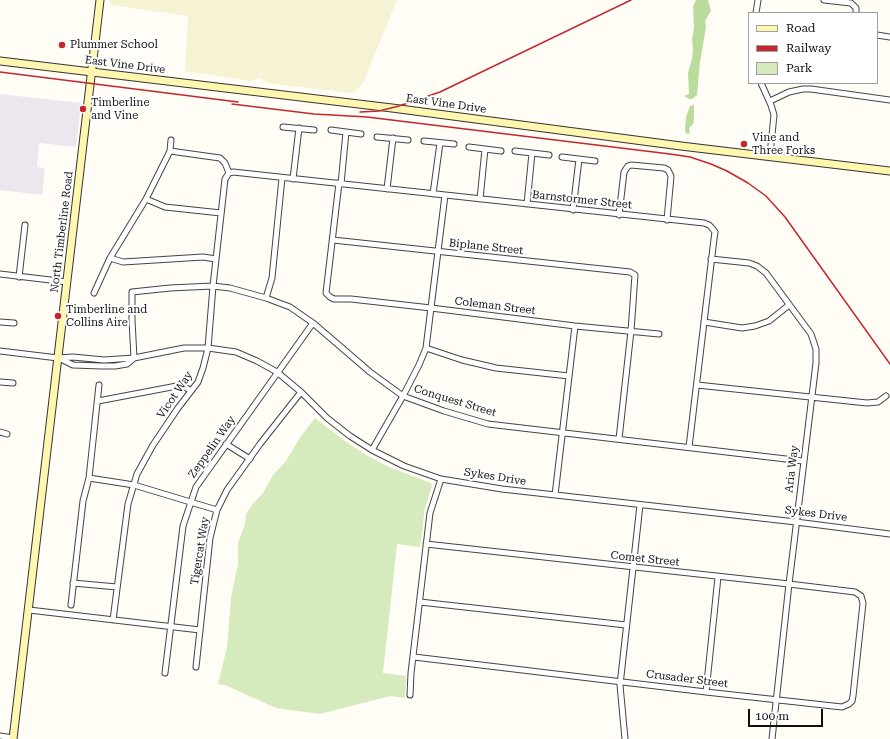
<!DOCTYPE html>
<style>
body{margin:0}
#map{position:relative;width:890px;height:739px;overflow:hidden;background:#fffdf5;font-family:"Roboto Serif",serif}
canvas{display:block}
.legend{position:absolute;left:748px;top:12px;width:130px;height:72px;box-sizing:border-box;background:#fff;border:1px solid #a0a0a0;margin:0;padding:5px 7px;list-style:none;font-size:12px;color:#111}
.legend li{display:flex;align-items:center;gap:8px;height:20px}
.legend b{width:20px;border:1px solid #a0a0a0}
.scale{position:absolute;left:748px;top:709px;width:75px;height:18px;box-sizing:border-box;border:2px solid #111;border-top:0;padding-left:5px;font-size:12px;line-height:14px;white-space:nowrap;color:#111;-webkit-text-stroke:3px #fff;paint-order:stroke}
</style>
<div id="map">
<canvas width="890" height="739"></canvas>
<ul class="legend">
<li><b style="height:5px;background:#fff6b0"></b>Road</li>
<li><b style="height:5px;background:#c4262e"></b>Railway</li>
<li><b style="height:11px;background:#d5ebbd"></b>Park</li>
</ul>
<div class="scale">100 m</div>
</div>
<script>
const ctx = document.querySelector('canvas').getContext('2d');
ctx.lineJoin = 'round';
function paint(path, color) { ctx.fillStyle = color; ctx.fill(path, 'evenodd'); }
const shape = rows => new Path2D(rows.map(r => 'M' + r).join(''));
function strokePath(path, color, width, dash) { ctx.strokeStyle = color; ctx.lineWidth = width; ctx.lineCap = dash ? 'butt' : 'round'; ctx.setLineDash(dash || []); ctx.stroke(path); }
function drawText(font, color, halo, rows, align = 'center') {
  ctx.font = font + ' "Roboto Serif",serif'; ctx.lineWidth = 4; ctx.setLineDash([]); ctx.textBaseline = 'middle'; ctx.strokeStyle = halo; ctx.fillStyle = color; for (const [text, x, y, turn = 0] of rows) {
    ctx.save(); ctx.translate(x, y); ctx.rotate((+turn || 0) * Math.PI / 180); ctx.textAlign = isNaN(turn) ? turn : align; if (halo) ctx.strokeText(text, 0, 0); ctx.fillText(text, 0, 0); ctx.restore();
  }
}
paint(shape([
 [0,94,81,103,76,147,39,143,37,167,45,168,42,195,0,190]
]), '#eee6ef');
paint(shape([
 [109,0,397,0,364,81,355,92,351,93,267,83,260,78,250,81,185,71,188,16,111,5]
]), '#f6f3d4');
paint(shape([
 [315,418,349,444,368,456,389,467,431,483,432,486,425,508,420,547,397,544,383,673,406,676,405,698,390,696,320,714,276,708,225,685,218,684,227,647,231,597,238,564,238,543,245,524,246,515,251,506,263,493,273,475,286,461,301,436]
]), '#d5ebbd');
paint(shape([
 [696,0,708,0,711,11,705,21,706,27,700,62,697,95,692,99,689,99,684,96,689,94,688,73,692,59,693,49,692,39,694,28,693,6],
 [694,105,694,119,693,124,689,128,690,133,687,134,685,131,686,117,690,106]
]), '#b9dc9c');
const street = shape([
 [824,0,851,3,856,8,856,13],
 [756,13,758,0],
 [877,35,890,37],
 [761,83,771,105,774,115,770,155],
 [770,101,789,92,803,89,811,89,890,100],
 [283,127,314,130],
 [331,130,361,134],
 [377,137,408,140],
 [424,141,454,144],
 [469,147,501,151],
 [170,151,220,158,225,163,229,173],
 [515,151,549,155],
 [562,157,595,161],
 [229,173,233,172,704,223,709,225,712,228,715,232,714,239,689,447],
 [293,179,299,128],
 [339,183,326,293,330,297,334,299,351,299,431,308,575,326,659,334],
 [341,184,346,132],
 [387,189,393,138],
 [433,194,440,143],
 [146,199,165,207,221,213],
 [480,199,485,149],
 [527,204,532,153],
 [573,210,579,159],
 [619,215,624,172,628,166,631,165,664,168,668,170,671,176,667,220],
 [333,240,630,272,635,275,631,331,619,439],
 [110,258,123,262,203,257,216,259],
 [711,259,749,263,757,266,766,273,811,334,816,349,816,363,789,584,772,739],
 [0,274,67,282],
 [19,277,25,225],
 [94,293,110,258,146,199,170,151,171,140],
 [266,298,272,278,282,178],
 [0,322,14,323],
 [704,322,742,328,755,326,769,321,789,305],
 [426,348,462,360,496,368,569,376],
 [0,351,58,358,73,357,104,360,134,358,184,348,208,348,236,352,257,361,277,372,301,392,327,418,350,436,372,450,404,466,441,479,502,489,796,522,890,534],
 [59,358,73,365,101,366,115,366,127,364,134,358],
 [134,358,132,320,132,292,170,288,213,286,230,288,266,298,290,307,313,323,370,372,403,396,444,411,488,424,803,461],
 [0,382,13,383],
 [697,385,867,403,878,402,886,396],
 [98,401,182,385,191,391],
 [0,432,7,434],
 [226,444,250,459],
 [372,450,403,396,419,365,426,348,445,195],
 [89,478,134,485,217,510],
 [555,495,575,326],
 [73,583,117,587],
 [420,602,626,625],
 [71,605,83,501,89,478,99,385],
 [29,610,200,630],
 [113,620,128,504,137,474,153,445,178,408,198,382,203,368,208,348,213,286,225,179,229,173],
 [414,657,706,692,842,707,849,704,852,701,853,696,863,603,861,596,855,592,789,584,426,544],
 [196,667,210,538,217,510,227,490,260,444,301,392],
 [165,673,183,526,196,487,313,323],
 [706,692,718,577],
 [410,695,411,673,430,513,441,479],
 [0,736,13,738],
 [625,739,620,685,640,505]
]);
const secondary = shape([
 [0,61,392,108,681,146,890,171],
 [13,739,100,0]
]);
strokePath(street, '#444', 7);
strokePath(secondary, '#333', 9);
strokePath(street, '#fff', 5);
strokePath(secondary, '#fff6b0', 7);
strokePath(shape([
 [0,72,238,102],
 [232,104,314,114,367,117,670,154,690,157,711,164,727,171,748,183,766,196,785,217,890,364],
 [360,112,379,111,399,106,440,92,631,0]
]), '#c4262e', 1.5);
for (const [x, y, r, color] of [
 [62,45,4,"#c4262e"],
 [83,109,4,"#c4262e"],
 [744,144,4,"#c4262e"],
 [58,316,4,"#c4262e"]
]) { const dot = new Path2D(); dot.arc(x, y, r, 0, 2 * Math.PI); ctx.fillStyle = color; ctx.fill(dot); strokePath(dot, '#fff', 1.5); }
drawText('11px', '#111', '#fff', [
 ["Plummer School",70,45],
 ["Timberline",91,103],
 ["and Vine",91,116],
 ["Vine and",752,138],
 ["Three Forks",752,151],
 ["Timberline and",66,310],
 ["Collins Aire",66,323]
], 'left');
drawText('11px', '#111', '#fff', [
 ["East Vine Drive",125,65,7],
 ["East Vine Drive",446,104,8],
 ["Barnstormer Street",582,200,6],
 ["North Timberline Road",62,232,-83],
 ["Biplane Street",486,247,6],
 ["Coleman Street",495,306,7],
 ["Vicot Way",175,395,-56],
 ["Conquest Street",455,401,17],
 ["Zeppelin Way",212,447,-55],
 ["Aria Way",792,469,-83],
 ["Sykes Drive",495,477,9],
 ["Sykes Drive",816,514,7],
 ["Tigercat Way",200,551,-81],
 ["Comet Street",645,559,6],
 ["Crusader Street",687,679,7]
]);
</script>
